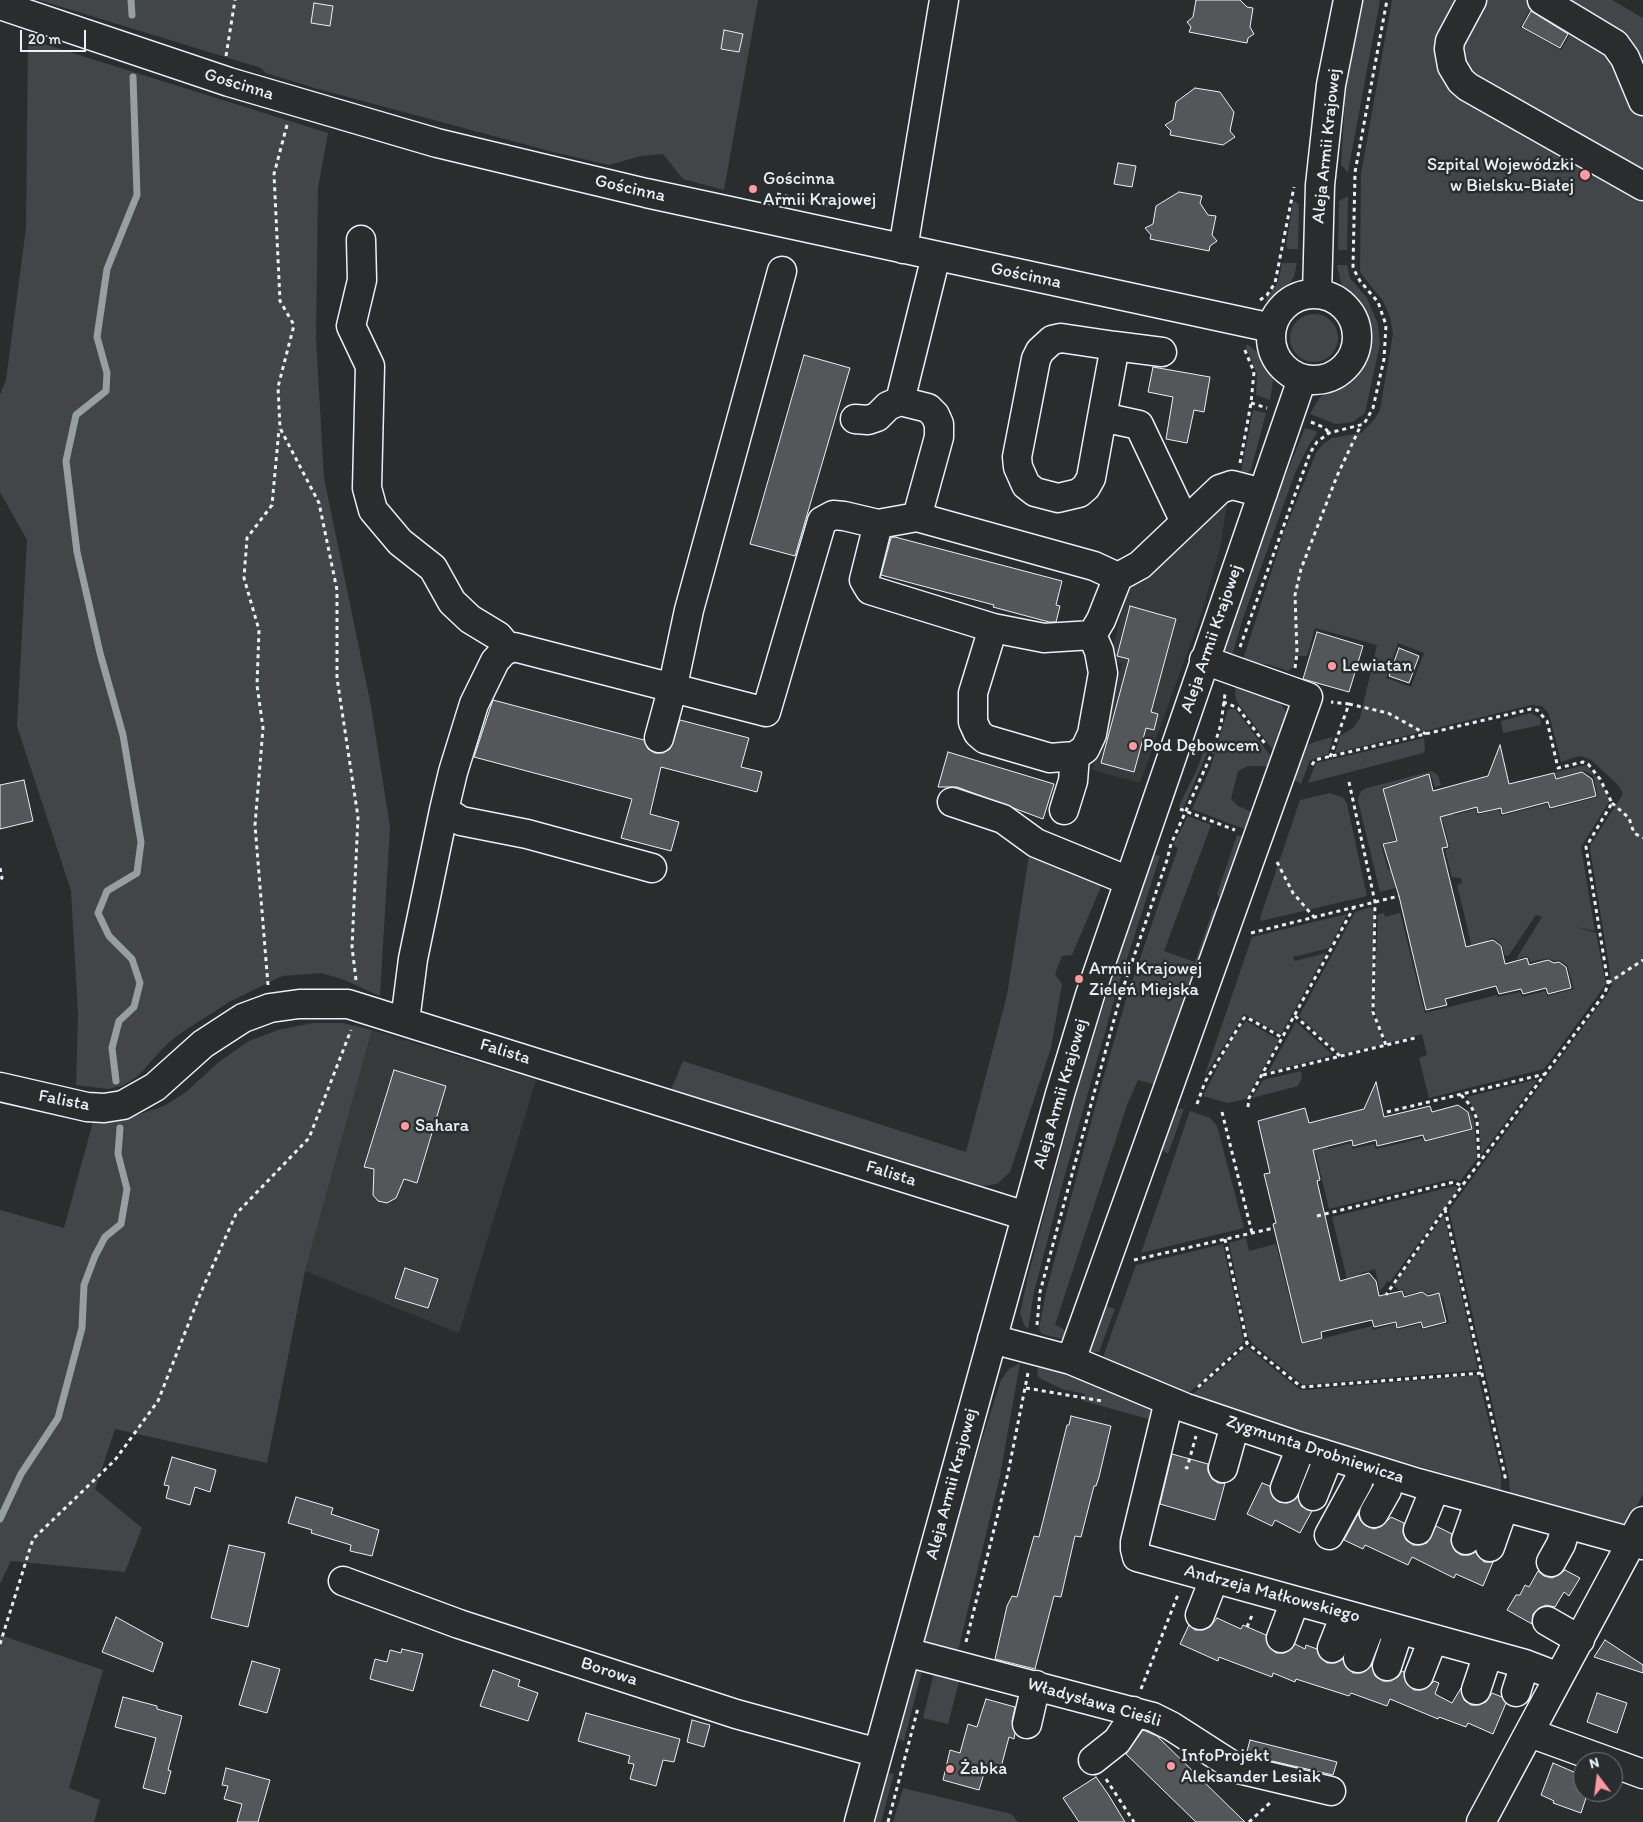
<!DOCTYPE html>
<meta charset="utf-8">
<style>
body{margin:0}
#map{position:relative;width:1643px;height:1822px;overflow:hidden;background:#2a2d2e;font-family:Itim,sans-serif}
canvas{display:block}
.north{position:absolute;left:1573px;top:1752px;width:50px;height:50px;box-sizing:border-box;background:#2a2d2e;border:1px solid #767b7f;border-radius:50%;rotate:345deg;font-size:14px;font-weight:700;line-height:20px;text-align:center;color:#e8f1f8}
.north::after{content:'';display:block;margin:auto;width:18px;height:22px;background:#ff9aa2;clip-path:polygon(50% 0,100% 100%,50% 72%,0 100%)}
.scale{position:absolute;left:20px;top:30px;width:66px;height:22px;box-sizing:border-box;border:2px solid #e8f1f8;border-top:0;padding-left:6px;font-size:15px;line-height:18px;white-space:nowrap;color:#e8f1f8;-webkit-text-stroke:4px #2a2d2e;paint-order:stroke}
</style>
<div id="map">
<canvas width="1643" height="1822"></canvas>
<div class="north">N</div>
<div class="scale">20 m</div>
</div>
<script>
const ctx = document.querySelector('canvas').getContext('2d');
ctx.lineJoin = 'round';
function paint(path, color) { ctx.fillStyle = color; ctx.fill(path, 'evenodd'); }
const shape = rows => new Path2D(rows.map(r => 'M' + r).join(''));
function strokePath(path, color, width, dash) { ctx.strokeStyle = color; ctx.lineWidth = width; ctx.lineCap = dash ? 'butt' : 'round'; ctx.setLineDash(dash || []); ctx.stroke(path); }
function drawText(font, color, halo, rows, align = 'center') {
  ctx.font = font + ' Itim,sans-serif'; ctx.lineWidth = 5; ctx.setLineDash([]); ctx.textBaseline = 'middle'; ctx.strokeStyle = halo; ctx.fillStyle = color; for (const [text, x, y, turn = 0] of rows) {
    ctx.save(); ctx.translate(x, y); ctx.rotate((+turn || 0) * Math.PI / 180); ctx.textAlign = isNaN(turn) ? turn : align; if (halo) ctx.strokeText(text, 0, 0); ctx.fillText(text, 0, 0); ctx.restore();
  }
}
paint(shape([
 [1228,498,1220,549,1201,615,1140,783,1092,770,1122,664,1110,660,1129,581],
 [372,1030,536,1080,459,1333,305,1271]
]), '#363a3b');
paint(shape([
 [39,0,758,0,724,190,683,179,663,154,641,156,609,165,557,153,318,89,266,73,261,68],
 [1360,0,1380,0,1348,172,1341,165,1346,86],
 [1392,0,1464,0,1443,53,1643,194,1643,1494,1626,1527,1510,1494,1509,1479,1449,1210,1608,993,1612,985,1590,849,1591,844,1623,794,1618,785,1590,759,1579,756,1561,762,1549,714,1542,706,1531,705,1335,753,1340,736,1353,728,1360,718,1377,645,1315,628,1307,656,1296,656,1293,667,1288,671,1267,664,1242,663,1284,532,1316,453,1323,444,1332,438,1361,433,1374,420,1380,410,1393,334,1390,317,1383,301,1360,272,1361,174],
 [1398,643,1424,653,1411,687,1386,678],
 [1479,0,1530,0,1534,3,1520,27,1561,50,1575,26,1602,39,1643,114,1643,181,1478,88,1455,45],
 [1552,0,1612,0,1643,18,1643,89],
 [28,39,328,133,318,188,316,339,324,478,371,706,390,827,380,996,342,979,321,973,282,976,229,1002,178,1035,164,1047,138,1076,122,1086,108,1089,76,1085,78,1014,71,891,17,726,27,540,0,492,0,395,6,380,26,228],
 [1348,196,1347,250,1338,250,1339,201],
 [1295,201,1299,205,1298,249,1288,249,1286,246,1293,202],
 [1282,263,1297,263,1294,277,1280,296,1264,302,1278,282],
 [1337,265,1347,265,1350,278,1367,298,1378,324,1380,344,1365,413,1353,422,1336,424,1310,414,1319,398,1357,370,1363,360,1368,341,1366,322,1362,312,1345,291,1341,283],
 '1290 338a24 24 0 1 1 48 0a24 24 0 1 1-48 0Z',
 [1247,344,1263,357,1272,372,1273,381,1270,400,1256,395,1257,374,1246,347],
 [1253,410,1266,413,1251,470,1240,477],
 [1305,428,1316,431,1317,434,1310,443,1295,473,1244,615,1231,659,1223,653,1224,646,1260,539],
 [1236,683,1279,701,1285,710,1287,718,1276,754,1237,702,1235,694],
 [1228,709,1235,709,1273,759,1270,766,1248,766,1238,771,1231,799,1238,806,1252,812,1247,830,1192,809,1210,769],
 [1531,713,1540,718,1541,725,1503,733,1501,721],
 [1333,737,1328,754,1310,760,1301,784,1292,779,1300,749,1314,742],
 [1424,738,1425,749,1423,753,1308,783,1316,763],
 [1207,741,1212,742,1183,809,1179,806,1198,767],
 [1586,765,1599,780,1610,800,1581,847,1595,931,1575,927,1596,933,1606,984,1544,1069,1429,1098,1419,1058,1427,1055,1422,1034,1387,1043,1377,1022,1374,1000,1378,914,1384,913,1385,917,1400,913,1425,1013,1497,995,1498,997,1520,992,1522,997,1545,991,1547,996,1574,989,1567,965,1559,960,1554,961,1548,958,1530,962,1528,956,1516,959,1542,917,1536,915,1509,955,1505,956,1502,945,1494,938,1489,939,1487,949,1473,951,1457,885,1462,883,1461,878,1452,877,1445,850,1450,848,1443,822,1438,823,1435,812,1452,808,1454,815,1476,809,1477,815,1499,809,1501,816,1547,804,1549,810,1598,797,1593,775,1584,771,1557,778,1555,772],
 [1432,771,1438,775,1441,785,1435,787,1430,773,1382,788,1395,840,1381,844,1388,870,1394,868,1399,887,1380,892,1358,801,1359,796,1361,791,1367,788],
 [1330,793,1344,798,1347,804,1367,896,1261,921,1260,918,1300,800],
 [1188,816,1211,825,1164,951,1195,962,1213,909,1217,908,1219,911,1157,1085,1138,1080,1127,1105,1055,1325,1062,1328,1069,1336,1066,1340,1042,1334,1039,1329,1046,1292,1097,1100,1127,996,1178,848,1173,845],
 [1237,835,1245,837,1225,897,1219,897,1217,894],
 [1030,849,1102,884,1072,955,1062,956,1055,974,1062,984,1051,1048,1010,1172,997,1184,983,1186,670,1092,683,1061,966,1152,1007,995],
 [1153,854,1160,856,1116,993,1059,1196,1034,1292,1028,1329,1024,1325,1020,1313,1028,1276,1076,1095,1108,991],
 [1371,907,1375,915,1372,1012,1384,1044,1340,1054,1299,1016,1355,912],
 [1347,914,1329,948,1293,957,1295,961,1326,953,1281,1034,1244,1014,1204,1077,1252,937],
 [1246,1021,1279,1040,1246,1099,1228,1103,1203,1096,1231,1040],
 [1296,1022,1333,1055,1268,1072],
 [313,1023,343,1023,372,1030,305,1271,267,1463,115,1429,95,1489,142,1528,125,1572,11,1561,0,1584,0,1210,64,1228,94,1118,137,1115,164,1106,186,1092,220,1061,249,1041,278,1030],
 [1301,1071,1302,1078,1298,1086,1252,1098,1263,1080],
 [1538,1079,1481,1155,1479,1119,1467,1097],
 [1468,1106,1474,1120,1477,1159,1460,1181,1452,1179,1329,1209,1316,1154,1310,1155,1308,1145,1326,1141,1328,1149,1351,1143,1352,1149,1374,1144,1376,1149,1423,1138,1424,1142,1473,1130],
 [1176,1109,1184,1109,1168,1154,1158,1147,1168,1115],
 [1190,1111,1210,1118,1217,1126,1244,1228,1141,1253],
 [1454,1186,1458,1189,1390,1282,1388,1281,1380,1291,1375,1269,1359,1274,1363,1292,1348,1283,1332,1217],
 [1444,1215,1478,1370,1303,1385,1252,1343,1248,1337,1229,1243,1246,1238,1249,1251,1276,1244,1301,1344,1372,1326,1373,1330,1395,1324,1397,1330,1420,1324,1422,1330,1449,1323,1443,1297,1435,1293,1428,1294,1422,1291,1405,1295,1403,1289,1399,1290,1394,1286],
 [1223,1244,1244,1342,1188,1394,1103,1357,1136,1265],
 [1106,1306,1115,1309,1099,1352,1092,1352,1086,1350,1101,1307],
 [1247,1347,1299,1389,1305,1390,1478,1375,1501,1474,1501,1490,1294,1430,1193,1397,1193,1394],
 [1044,1362,1161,1410,1159,1422,1084,1401,1085,1394,1062,1389,1039,1378,1037,1374,1039,1364],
 [1020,1363,1000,1476,959,1647,953,1653,920,1642,944,1558,1001,1380,1009,1369],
 [0,1635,103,1670,69,1788,100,1800,94,1822,0,1822],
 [917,1671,922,1671,904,1741,896,1738,913,1672],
 [934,1673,960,1678,948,1724,923,1718],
 [886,1773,894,1774,881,1822,872,1822],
 [903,1788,1011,1814,1018,1822,893,1822]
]), '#424648');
strokePath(shape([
 [131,0,132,15],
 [116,1081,112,1048,119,1021,134,1007,140,983,132,959,109,936,98,913,107,891,137,873,141,842,123,735,100,653,77,552,66,461,76,415,106,391,107,373,97,337,107,269,137,195,133,77],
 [0,1519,21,1474,58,1418,82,1328,84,1285,95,1256,105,1237,121,1224,127,1189,118,1154,120,1128]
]), '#989fa3', 7);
const building = shape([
 [1196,0,1240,0,1247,7,1253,8,1250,27,1254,34,1248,38,1247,43,1189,32,1191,27,1187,22,1193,17,1196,0],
 [314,3,333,6,330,26,311,23,314,3],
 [1531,11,1568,34,1560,48,1522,27,1531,11],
 [724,30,743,34,739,52,721,49,724,30],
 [1195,88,1220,92,1234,112,1230,131,1235,137,1223,145,1170,135,1171,131,1165,125,1173,120,1176,102,1195,88],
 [1118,163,1136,166,1132,187,1114,184,1118,163],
 [1179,192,1202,196,1200,203,1208,215,1216,216,1212,235,1217,241,1210,246,1209,251,1150,239,1151,235,1145,228,1153,224,1156,206,1179,192],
 [804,355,850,368,795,556,750,544,804,355],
 [1153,367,1210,377,1204,412,1194,410,1187,443,1166,439,1173,397,1148,392,1153,367],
 [895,537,1062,581,1056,605,1060,606,1056,622,1049,622,993,607,994,605,881,575,891,538,895,537],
 [1130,606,1176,619,1151,712,1158,714,1154,730,1146,728,1134,772,1101,763,1129,659,1117,656,1130,606],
 [1317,632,1363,646,1349,692,1303,679,1317,632],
 [1399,648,1419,656,1409,683,1389,676,1399,648],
 [493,700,644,740,648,749,655,753,663,753,670,749,680,720,749,738,741,767,762,772,757,792,661,767,650,814,679,822,671,851,621,838,632,799,474,757,493,700],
 [1500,745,1509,784,1554,773,1556,779,1582,772,1592,779,1596,796,1550,808,1548,802,1502,814,1501,808,1478,813,1477,807,1440,817,1448,847,1442,848,1466,947,1493,940,1501,946,1505,964,1527,958,1529,965,1548,960,1554,963,1559,962,1566,967,1571,988,1548,994,1546,988,1523,994,1521,989,1499,994,1496,986,1445,999,1447,1005,1426,1010,1399,896,1383,844,1397,841,1383,789,1429,774,1433,791,1488,776,1500,745],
 [948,752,1054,784,1043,819,957,787,938,787,948,752],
 [24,780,33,821,0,829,0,785,24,780],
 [394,1070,446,1086,417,1183,404,1179,396,1198,387,1203,378,1201,373,1195,374,1169,364,1167,394,1070],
 [1376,1082,1384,1117,1430,1106,1432,1112,1458,1105,1468,1112,1472,1129,1425,1141,1423,1135,1377,1146,1376,1140,1353,1146,1352,1140,1313,1150,1320,1180,1317,1181,1340,1281,1369,1273,1376,1281,1379,1296,1402,1291,1404,1297,1422,1292,1428,1296,1439,1293,1446,1322,1423,1328,1421,1322,1397,1328,1396,1322,1374,1327,1372,1320,1321,1332,1322,1338,1302,1343,1273,1224,1276,1223,1264,1174,1270,1173,1258,1121,1305,1108,1309,1123,1364,1109,1376,1082],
 [405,1268,438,1279,428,1308,395,1298,405,1268],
 [1071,1416,1111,1426,1099,1477,1096,1486,1094,1486,1081,1537,1075,1536,1061,1597,1054,1596,1035,1669,995,1659,1007,1606,1012,1596,1017,1597,1034,1536,1039,1537,1067,1425,1069,1425,1071,1416],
 [1172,1454,1208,1464,1208,1471,1212,1479,1218,1483,1225,1483,1215,1520,1160,1504,1172,1454],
 [172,1457,216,1470,210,1492,195,1487,190,1505,166,1498,169,1486,164,1485,172,1457],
 [1262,1483,1270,1486,1273,1497,1279,1502,1288,1503,1298,1496,1301,1506,1312,1511,1300,1533,1275,1520,1272,1526,1247,1514,1262,1483],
 [296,1497,333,1508,331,1514,379,1530,372,1556,350,1551,351,1545,311,1533,312,1530,288,1523,296,1497],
 [1358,1514,1361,1521,1366,1526,1374,1529,1382,1526,1391,1517,1404,1523,1403,1533,1406,1540,1413,1545,1421,1545,1427,1543,1436,1526,1452,1534,1451,1542,1455,1551,1461,1555,1469,1555,1476,1552,1484,1562,1493,1562,1483,1586,1456,1574,1454,1578,1412,1557,1408,1565,1365,1545,1363,1549,1344,1540,1358,1514],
 [229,1545,265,1553,248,1627,211,1618,229,1545],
 [1565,1570,1580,1578,1569,1596,1564,1592,1555,1607,1546,1605,1539,1608,1533,1614,1532,1624,1507,1610,1516,1595,1520,1595,1525,1585,1529,1587,1538,1571,1544,1576,1552,1578,1559,1575,1565,1570],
 [116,1617,163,1643,153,1672,102,1652,116,1617],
 [1217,1618,1241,1629,1243,1625,1266,1635,1269,1647,1276,1653,1284,1653,1290,1650,1295,1644,1305,1649,1306,1645,1317,1649,1320,1657,1327,1663,1335,1663,1343,1659,1346,1667,1353,1673,1361,1673,1367,1670,1372,1665,1375,1676,1383,1681,1391,1681,1398,1677,1402,1671,1404,1672,1407,1684,1414,1690,1421,1690,1428,1687,1434,1681,1439,1683,1435,1694,1452,1703,1461,1688,1464,1700,1471,1705,1479,1705,1486,1702,1492,1693,1502,1697,1506,1703,1493,1734,1468,1723,1466,1727,1439,1717,1438,1719,1390,1699,1387,1706,1351,1693,1349,1696,1296,1679,1295,1682,1273,1673,1272,1677,1219,1657,1218,1661,1180,1644,1189,1625,1195,1630,1203,1630,1210,1627,1217,1618],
 [1605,1640,1643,1665,1643,1673,1594,1657,1605,1640],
 [402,1649,423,1654,413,1691,370,1679,375,1659,387,1662,390,1650,401,1653,402,1649],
 [252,1661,280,1669,267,1713,239,1705,252,1661],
 [493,1670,520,1680,518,1686,538,1693,528,1721,480,1706,493,1670],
 [1597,1693,1627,1703,1617,1733,1587,1722,1597,1693],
 [123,1697,157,1706,157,1709,182,1716,168,1770,171,1771,165,1794,143,1788,156,1738,115,1727,123,1697],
 [986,1699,1015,1707,1012,1721,1015,1733,1014,1739,1009,1737,1000,1771,986,1767,979,1790,943,1780,950,1750,960,1753,968,1724,977,1727,986,1699],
 [586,1713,680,1739,674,1762,663,1760,656,1786,630,1779,634,1764,628,1763,630,1756,578,1741,586,1713],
 [692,1720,710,1725,704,1747,687,1742,692,1720],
 [1143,1730,1157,1736,1245,1822,1196,1822,1126,1754,1143,1730],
 [1250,1740,1337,1762,1333,1775,1246,1755,1250,1740],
 [1553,1763,1583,1776,1583,1792,1588,1792,1581,1813,1553,1803,1554,1801,1541,1795,1553,1763],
 [226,1768,270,1780,258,1822,237,1822,242,1804,224,1799,228,1786,222,1785,226,1768],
 [1096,1777,1108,1794,1125,1822,1079,1822,1063,1798,1096,1777]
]);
paint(building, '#535759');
strokePath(building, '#e8f1f8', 1);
const minor = shape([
 [1472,0,1450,41,1449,49,1452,66,1461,81,1468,87,1643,186],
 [1542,0,1615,44,1625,58,1643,101],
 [0,5,229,82,437,143,646,193,1272,328],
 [361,240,362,280,351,326,370,366,367,488,373,510,400,542,433,568,452,602,470,619,498,636,503,642,504,651],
 [903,249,944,0],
 '1271 337a43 43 0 1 1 86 0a43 43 0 1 1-86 0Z',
 [1317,294,1320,185,1331,85,1348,0],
 [1115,346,1162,352],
 [1102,417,1091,478,1086,487,1079,493,1058,498,1035,492,1026,485,1018,467,1017,457,1036,359,1040,351,1052,340,1061,338,1115,346,1102,417,1139,425,1185,522],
 [855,419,868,420,877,417,888,406,900,401],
 [917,517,939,437,939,424,935,415,928,408,900,401,936,256],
 [993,628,870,590,864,580,878,524,917,517,1094,566,1118,577],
 [1092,635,1044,638,993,628,973,693,973,722,978,733,985,739,1050,758,1075,756,1085,749,1092,734,1103,673,1099,651,1092,635,1101,620,1118,577,1140,565,1220,489,1232,485,1263,493],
 [659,738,672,690,689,610,782,271],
 [952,802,1003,819,1036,843,1129,881],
 [1064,810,1073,781,1075,756],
 [652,868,527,834,461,821,444,810,453,772,474,704,495,661,504,651,514,647,766,712,822,521,833,515,844,516,878,524],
 [405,1021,413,959,444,810],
 [0,1087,87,1107,104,1108,123,1105,155,1087,203,1044,243,1018,270,1008,299,1004,348,1004,1026,1216],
 [992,1339,1071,1360,1186,1408,1292,1444,1418,1483,1643,1545],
 [1071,1360,1308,697,1204,660],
 [1169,1401,1135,1542,1135,1549,1137,1557,1525,1664,1559,1677],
 [1223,1468,1235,1425],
 [1285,1488,1301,1447],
 [1313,1496,1329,1456],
 [1374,1513,1387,1490,1391,1475],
 [1418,1530,1435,1488],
 [1329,1535,1358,1482,1363,1466],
 [1466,1540,1480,1500],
 [1490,1547,1504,1507],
 [1551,1562,1561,1544,1567,1524],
 [343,1581,459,1624,736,1714,878,1753],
 [1200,1615,1214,1579],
 [1547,1621,1580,1640],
 [1281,1638,1295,1601],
 [1332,1648,1345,1615],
 [906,1652,1153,1717,1171,1726,1238,1769,1331,1791],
 [1358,1658,1372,1622],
 [1387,1666,1399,1630],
 [1419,1675,1433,1639],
 [1476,1690,1488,1654],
 [1516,1692,1525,1664],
 [1027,1724,1036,1685],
 [1530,1733,1610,1762],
 [1093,1760,1117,1741,1131,1720,1133,1711],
 [1613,1763,1643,1774],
 [859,1822,1060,1094,1090,995,1302,379],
 [1481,1822,1643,1521]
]);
strokePath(minor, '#e8f1f8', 31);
strokePath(shape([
 [226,56,235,0],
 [287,125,274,174,280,301,294,325,278,387,280,428,319,503,337,590,337,678,358,817,352,947,356,980],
 [777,194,829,205],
 [1260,300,1267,295,1275,283,1294,187],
 [1251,403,1267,408],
 [1311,422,1325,428,1329,433],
 [1240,463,1251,403,1254,372,1244,348],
 [1240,647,1310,453,1317,442,1329,433,1364,424,1373,408,1384,359,1386,325,1378,302,1360,281,1353,268,1355,172,1387,0],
 [1295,668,1297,653,1295,595,1301,569,1337,476,1360,427],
 [1223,702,1238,708,1266,745],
 [1349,704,1388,713,1426,734],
 [1330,757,1349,704,1331,702],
 [1312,765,1315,760,1531,709,1537,710,1547,721,1558,768,1583,762,1588,764,1600,779,1612,803,1586,847,1608,983,1605,993,1445,1209,1386,1295],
 [1349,782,1375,902,1373,1012,1386,1045],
 [1612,803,1629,818,1634,833,1643,838],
 [1180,809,1235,830],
 [1277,862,1293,893,1314,917],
 [0,868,2,878,0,880],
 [1251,933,1399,896],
 [1608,983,1643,960],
 [268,985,255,825,263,728,257,685,259,630,244,578,247,538,272,505,279,429],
 [1295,1016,1340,1056],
 [1263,1075,1415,1038],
 [1461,1095,1471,1106,1477,1119,1479,1163],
 [1197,1104,1205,1082,1244,1018,1246,1017,1283,1038],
 [1248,1107,1249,1098,1354,907],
 [1222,1112,1252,1233],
 [1387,1112,1545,1074],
 [1445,1209,1506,1481],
 [1317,1216,1454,1182,1462,1186],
 [1225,1239,1247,1343,1299,1385,1303,1387,1482,1373],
 [1134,1260,1274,1228],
 [1037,1325,1040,1292,1121,994,1167,860,1171,844,1212,753,1221,724,1225,694],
 [1198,1387,1247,1343],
 [1026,1388,1102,1401],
 [1185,1467,1187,1468,1196,1436],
 [1247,1627,1253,1613],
 [966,1642,1008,1473,1028,1373],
 [0,1644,33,1539,115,1460,158,1401,201,1292,236,1214,309,1138,351,1030],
 [1141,1689,1179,1592],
 [1106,1779,1134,1822],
 [888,1822,918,1708],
 [1249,1822,1271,1802]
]), '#e8f1f8', 3, [4, 4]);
strokePath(minor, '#2a2d2e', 28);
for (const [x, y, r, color] of [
 [1585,175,6,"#ff9aa2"],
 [753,189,5,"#ff9aa2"],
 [1332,666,5,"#ff9aa2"],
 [1133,746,5,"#ff9aa2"],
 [1079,979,5,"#ff9aa2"],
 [405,1126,5,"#ff9aa2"],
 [1171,1766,5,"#ff9aa2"],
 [950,1769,5,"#ff9aa2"]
]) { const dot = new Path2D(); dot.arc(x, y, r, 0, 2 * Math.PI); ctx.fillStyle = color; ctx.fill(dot); strokePath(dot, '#2a2d2e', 2); }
drawText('18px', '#e8f1f8', '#2a2d2e', [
 ["Gościnna",239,85,17],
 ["Aleja Armii Krajowej",1327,146,-84],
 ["Gościnna",630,189,13],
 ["Gościnna",1026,276,12],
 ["Aleja Armii Krajowej",1212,639,-71],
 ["Falista",505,1052,17],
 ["Aleja Armii Krajowej",1061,1094,-74],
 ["Falista",64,1101,11],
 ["Falista",891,1174,17],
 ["Zygmunta Drobniewicza",1315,1450,18],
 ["Aleja Armii Krajowej",952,1484,-75],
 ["Andrzeja Małkowskiego",1272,1594,15],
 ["Borowa",609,1672,18],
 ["Władysława Cieśli",1094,1703,16]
]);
drawText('18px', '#e8f1f8', '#2a2d2e', [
 ["Szpital Wojewódzki",1574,165,"right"],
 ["w Bielsku-Białej",1574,186,"right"],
 ["Gościnna",763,179],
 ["Armii Krajowej",763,200],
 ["Lewiatan",1342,666],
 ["Pod Dębowcem",1143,746],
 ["Armii Krajowej",1089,969],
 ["Zieleń Miejska",1089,990],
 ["Sahara",415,1126],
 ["InfoProjekt",1181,1756],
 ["Aleksander Lesiak",1181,1777],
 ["Żabka",960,1769]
], 'left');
</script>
